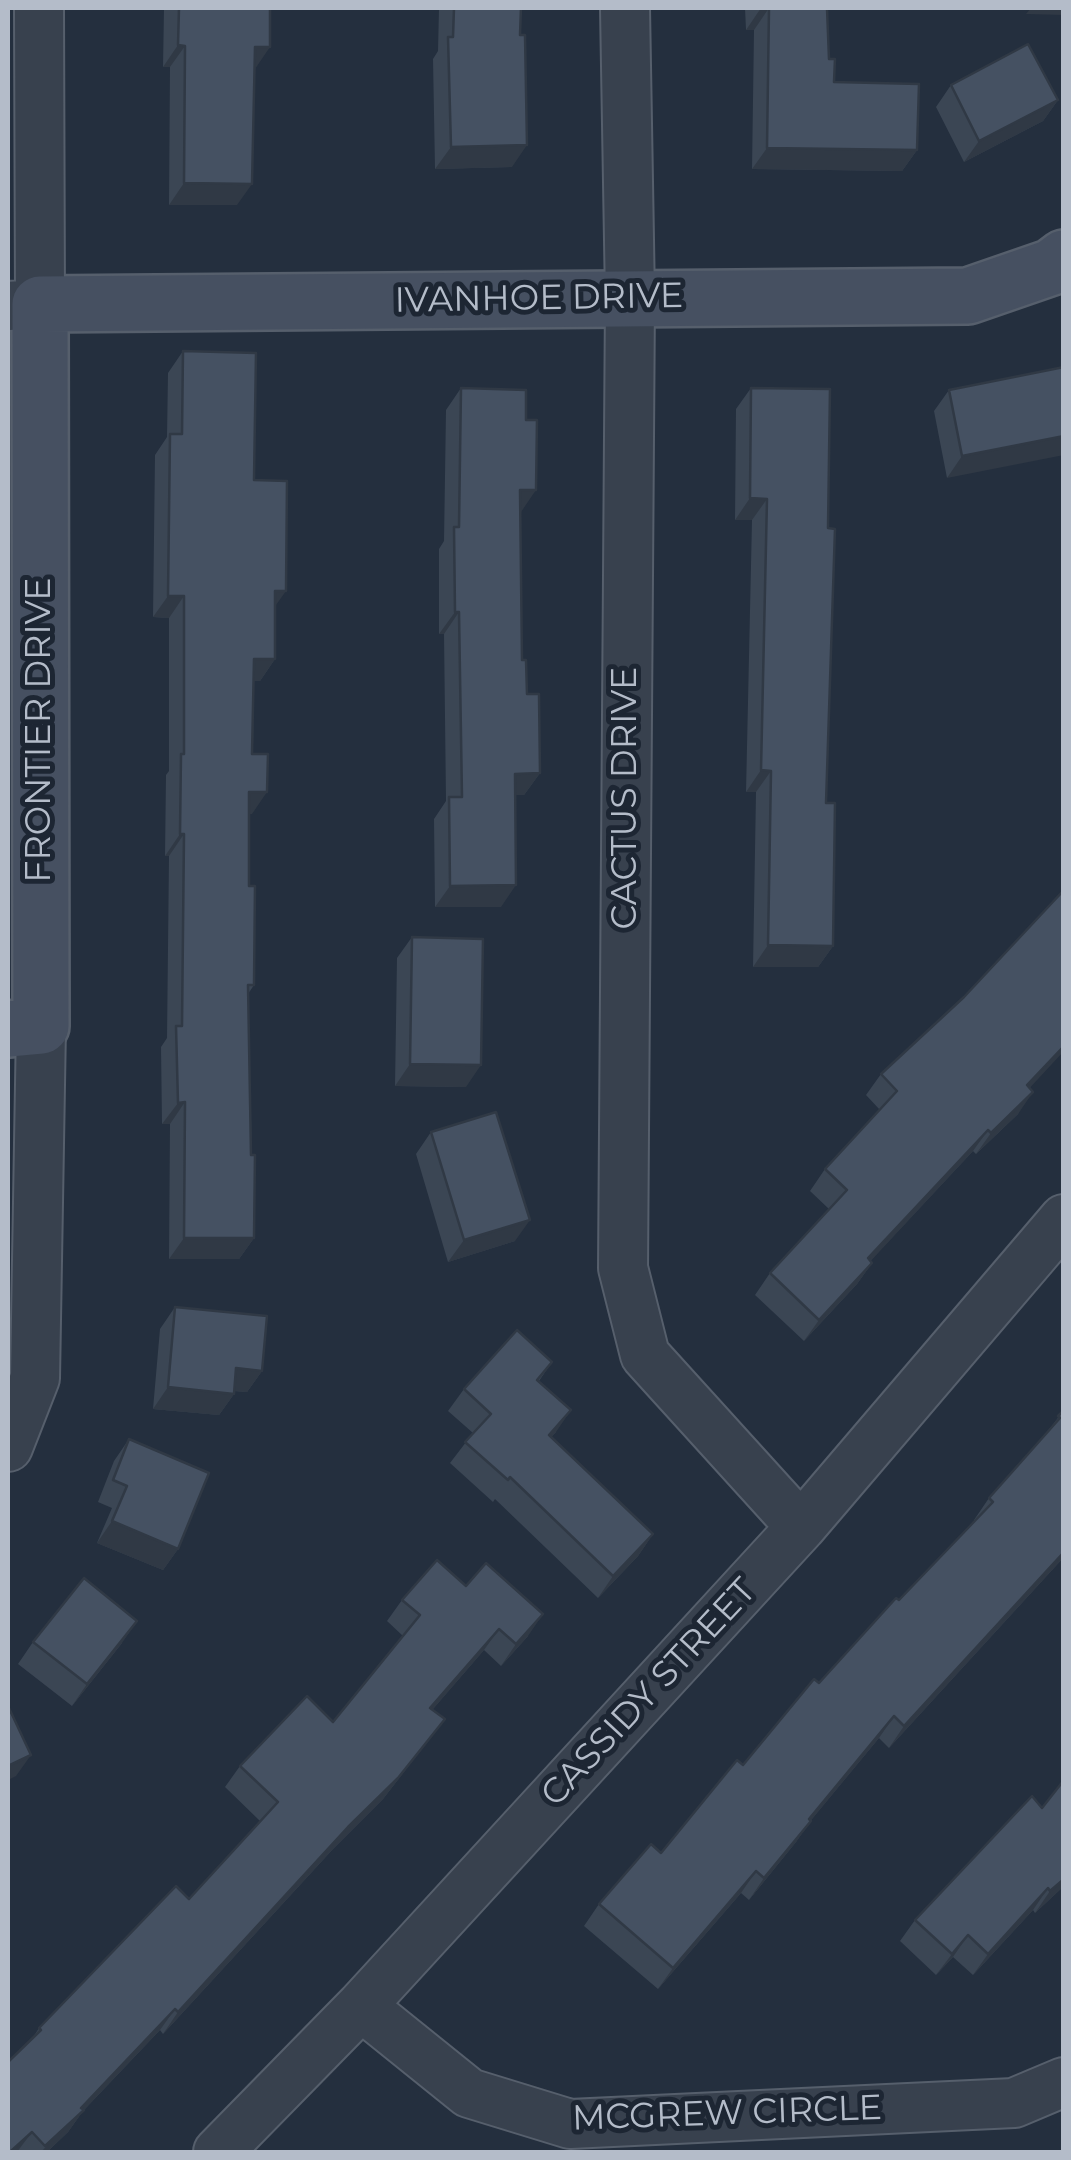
<!DOCTYPE html>
<style>
body{margin:0}
#map{position:relative;width:1071px;height:2160px;overflow:hidden;background:#242f3e;font-family:Montserrat,sans-serif}
canvas{display:block}
.frame{position:absolute;inset:0;border:10px solid #b4bcc9;pointer-events:none}
</style>
<div id="map">
<canvas width="1071" height="2160"></canvas>
<div class="frame"></div>
</div>
<script>
const ctx = document.querySelector('canvas').getContext('2d');
ctx.lineJoin = 'round';
const shape = rows => new Path2D(rows.map(r => 'M' + r).join(''));
function strokePath(path, color, width, dash) { ctx.strokeStyle = color; ctx.lineWidth = width; ctx.lineCap = dash ? 'butt' : 'round'; ctx.setLineDash(dash || []); ctx.stroke(path); }
function paint(path, color) { ctx.fillStyle = color; ctx.fill(path, 'evenodd'); }
function drawText(font, color, halo, rows, align = 'center') {
  ctx.font = font + ' Montserrat,sans-serif'; ctx.lineWidth = 10; ctx.setLineDash([]); ctx.textBaseline = 'middle'; ctx.strokeStyle = halo; ctx.fillStyle = color; for (const [text, x, y, turn = 0] of rows) {
    ctx.save(); ctx.translate(x, y); ctx.rotate((+turn || 0) * Math.PI / 180); ctx.textAlign = isNaN(turn) ? turn : align; if (halo) ctx.strokeText(text, 0, 0); ctx.fillText(text, 0, 0); ctx.restore();
  }
}
const street = shape([
 [625,8,630,298,623,1268,645,1355,801,1527],
 [8,306,40,304,39,8],
 [8,1447,35,1378,41,1026],
 [361,2006,469,2093,570,2124,1014,2103,1064,2082],
 [218,2152,361,2006,801,1527,1064,1219]
]);
const secondary = shape([
 [8,1029,41,1026,40,304,968,296,1052,267,1064,258]
]);
strokePath(street, '#565f6c', 52);
strokePath(secondary, '#565f6c', 60);
strokePath(street, '#38414e', 48);
strokePath(secondary, '#465061', 55);
paint(shape([
 [164,8,270,8,254,69,237,205,169,205,170,67,163,67],
 [439,8,521,8,512,167,435,169,433,59,438,51],
 [745,8,827,8,829,59,834,82,917,150,902,171,752,169,754,30,746,30],
 [951,85,1058,100,1043,121,964,162,936,107],
 [183,351,254,480,275,607,275,659,260,681,254,681,252,814,249,814,249,886,254,985,248,994,254,1238,239,1259,169,1259,170,1124,162,1124,161,1047,167,1038,169,856,165,856,166,775,169,771,169,618,153,617,155,455,167,437,168,373],
 [1059,369,947,478,934,411,949,390],
 [461,388,521,512,522,660,540,773,524,795,515,795,501,907,435,907,434,819,446,801,444,634,439,634,439,549,444,541,446,410],
 [751,388,828,528,826,803,833,946,818,967,753,967,756,792,746,792,752,520,735,520,736,409],
 [412,937,466,1087,395,1086,397,958],
 [881,1074,1029,1088,1018,1114,976,1154,973,1151,870,1261,872,1263,857,1284,804,1341,755,1295,770,1273,829,1209,810,1191,825,1169,880,1110,866,1095],
 [431,1132,515,1241,448,1262,416,1154],
 [175,1307,262,1371,247,1392,234,1391,234,1394,219,1415,153,1409,160,1329],
 [552,1362,539,1381,556,1432,551,1437,653,1534,638,1556,598,1598,495,1499,493,1502,450,1463,473,1433,448,1411,464,1389],
 [1064,1410,1064,1557,889,1748,879,1738,811,1820,796,1842,749,1900,741,1893,658,1989,584,1926,599,1904,661,1853,819,1683,975,1521,974,1520,989,1498,1044,1436],
 [129,1439,178,1549,163,1570,97,1543,112,1508,98,1502,114,1461],
 [466,1586,528,1636,501,1666,484,1650,432,1710,445,1719,383,1799,333,1849,163,2034,160,2030,83,2111,68,2132,47,2152,8,2152,32,2039,39,2028,189,1899,260,1821,225,1787,240,1766,333,1722,403,1636,387,1621,402,1600],
 [33,1642,122,1643,72,1706,18,1664],
 [1064,1780,1064,1886,1035,1913,1033,1910,973,1975,953,1957,936,1975,900,1941,915,1920,1042,1808]
]), '#3b4654');
paint(shape([
 [761,8,769,8,754,30,746,30],
 [1031,8,1064,8,1064,15,1026,14],
 [178,45,185,46,170,67,163,67],
 [255,47,270,47,255,69],
 [1058,100,1043,121,964,162,979,141],
 [527,145,512,167,435,169,451,147],
 [767,148,917,150,902,171,752,169],
 [184,183,252,184,237,205,169,205],
 [1064,436,1064,455,947,478,962,456],
 [520,490,536,490,521,512],
 [750,498,767,499,752,520,735,520],
 [275,591,286,591,271,612],
 [168,596,184,596,169,618,153,617],
 [455,612,459,612,444,634,439,634],
 [254,659,275,659,260,681,239,681],
 [761,770,771,771,756,792,746,792],
 [540,773,524,795,500,795,515,774],
 [249,792,267,792,252,814,234,814],
 [180,834,184,834,169,856,165,856],
 [516,885,501,907,435,907,450,886],
 [768,945,833,946,818,967,753,967],
 [1064,1046,1064,1051,1012,1107,1027,1085],
 [410,1064,481,1065,466,1087,395,1086],
 [1033,1092,1018,1114,976,1154,991,1133],
 [185,1102,170,1124,162,1124,178,1103],
 [988,1130,973,1151,853,1280,868,1258],
 [530,1220,515,1241,448,1262,464,1240],
 [184,1238,254,1238,239,1259,169,1259],
 [872,1263,857,1284,804,1341,819,1320],
 [236,1368,262,1371,247,1392,220,1390],
 [168,1387,234,1394,219,1415,153,1409],
 [571,1410,556,1432,534,1456,549,1435],
 [112,1521,178,1549,163,1570,97,1543],
 [653,1534,638,1556,598,1598,613,1576],
 [1064,1552,1064,1557,889,1748,904,1726],
 [543,1614,528,1636,501,1666,516,1644],
 [137,1621,122,1643,72,1706,87,1684],
 [499,1629,484,1650,415,1730,430,1708],
 [894,1716,879,1738,794,1841,809,1819],
 [445,1719,383,1799,333,1849,163,2034,178,2012],
 [31,1755,16,1776,8,1780,8,1766],
 [811,1821,796,1842,749,1900,764,1878],
 [756,1871,741,1893,658,1989,673,1968],
 [1064,1879,1064,1886,1035,1913,1050,1891],
 [1048,1888,1033,1910,973,1975,988,1954],
 [968,1935,953,1957,936,1975,952,1954],
 [175,2009,160,2030,83,2111,68,2132,47,2152,41,2152],
 [32,2132,17,2152,10,2152]
]), '#303945');
const building = shape([
 [179,8,270,8,270,47,255,47,252,184,184,183,185,46,178,45,179,8],
 [454,8,521,8,520,35,525,35,527,145,451,147,448,37,453,37,454,8],
 [761,8,827,8,829,59,835,59,834,82,919,84,917,150,767,148,769,8,761,8],
 [1028,44,1058,100,979,141,951,85,1028,44],
 [183,351,256,353,254,480,287,481,286,591,275,591,275,659,254,659,252,754,268,754,267,792,249,792,249,886,255,886,254,985,248,985,251,1155,255,1155,254,1238,184,1238,185,1102,178,1103,176,1026,182,1026,184,834,180,834,181,754,184,754,184,596,168,596,170,434,182,434,183,351],
 [1064,367,1064,436,962,456,949,390,1064,367],
 [461,388,526,390,526,420,537,420,536,490,520,490,522,660,526,660,527,694,539,694,540,773,515,774,516,885,450,886,449,797,462,797,459,612,455,612,454,527,459,527,461,388],
 [751,388,830,389,828,528,835,529,826,803,835,803,833,946,768,945,771,771,761,770,767,499,750,498,751,388],
 [1064,890,1064,1046,1027,1085,1033,1092,991,1133,988,1130,868,1258,872,1263,819,1320,770,1273,847,1190,825,1169,897,1091,881,1074,964,997,1064,890],
 [412,937,483,939,481,1065,410,1064,412,937],
 [496,1112,530,1220,464,1240,431,1132,496,1112],
 [175,1307,267,1316,262,1371,236,1368,234,1394,168,1387,175,1307],
 [517,1330,552,1362,537,1380,571,1410,549,1435,653,1534,613,1576,510,1477,508,1480,465,1442,491,1414,464,1389,517,1330],
 [1064,1410,1064,1552,904,1726,894,1716,809,1819,811,1821,764,1878,756,1871,673,1968,599,1904,651,1844,661,1853,737,1760,743,1765,814,1679,819,1683,896,1598,899,1600,993,1502,989,1498,1060,1418,1058,1416,1064,1410],
 [129,1439,209,1473,178,1549,112,1521,127,1486,113,1480,129,1439],
 [437,1560,466,1586,486,1563,543,1614,516,1644,499,1629,430,1708,445,1719,398,1778,348,1827,178,2012,175,2009,81,2108,84,2110,45,2146,32,2132,10,2152,8,2152,8,2062,41,2030,39,2028,176,1886,189,1899,278,1802,240,1766,307,1696,333,1722,420,1615,402,1600,437,1560],
 [84,1578,137,1621,87,1684,33,1642,84,1578],
 [8,1706,31,1755,8,1766,8,1706],
 [1064,1780,1064,1879,1050,1891,1048,1888,988,1954,968,1935,952,1954,915,1920,1032,1796,1042,1808,1064,1780]
]);
paint(building, '#455162');
strokePath(building, '#303945', 2.5);
drawText('35px', '#b4bcc9', '#1d2633', [
 ["IVANHOE DRIVE",539,299,-1],
 ["FRONTIER DRIVE",40,730,-90],
 ["CACTUS DRIVE",626,798,-90],
 ["CASSIDY STREET",649,1693,-47],
 ["MCGREW CIRCLE",727,2114,-2]
]);
</script>
